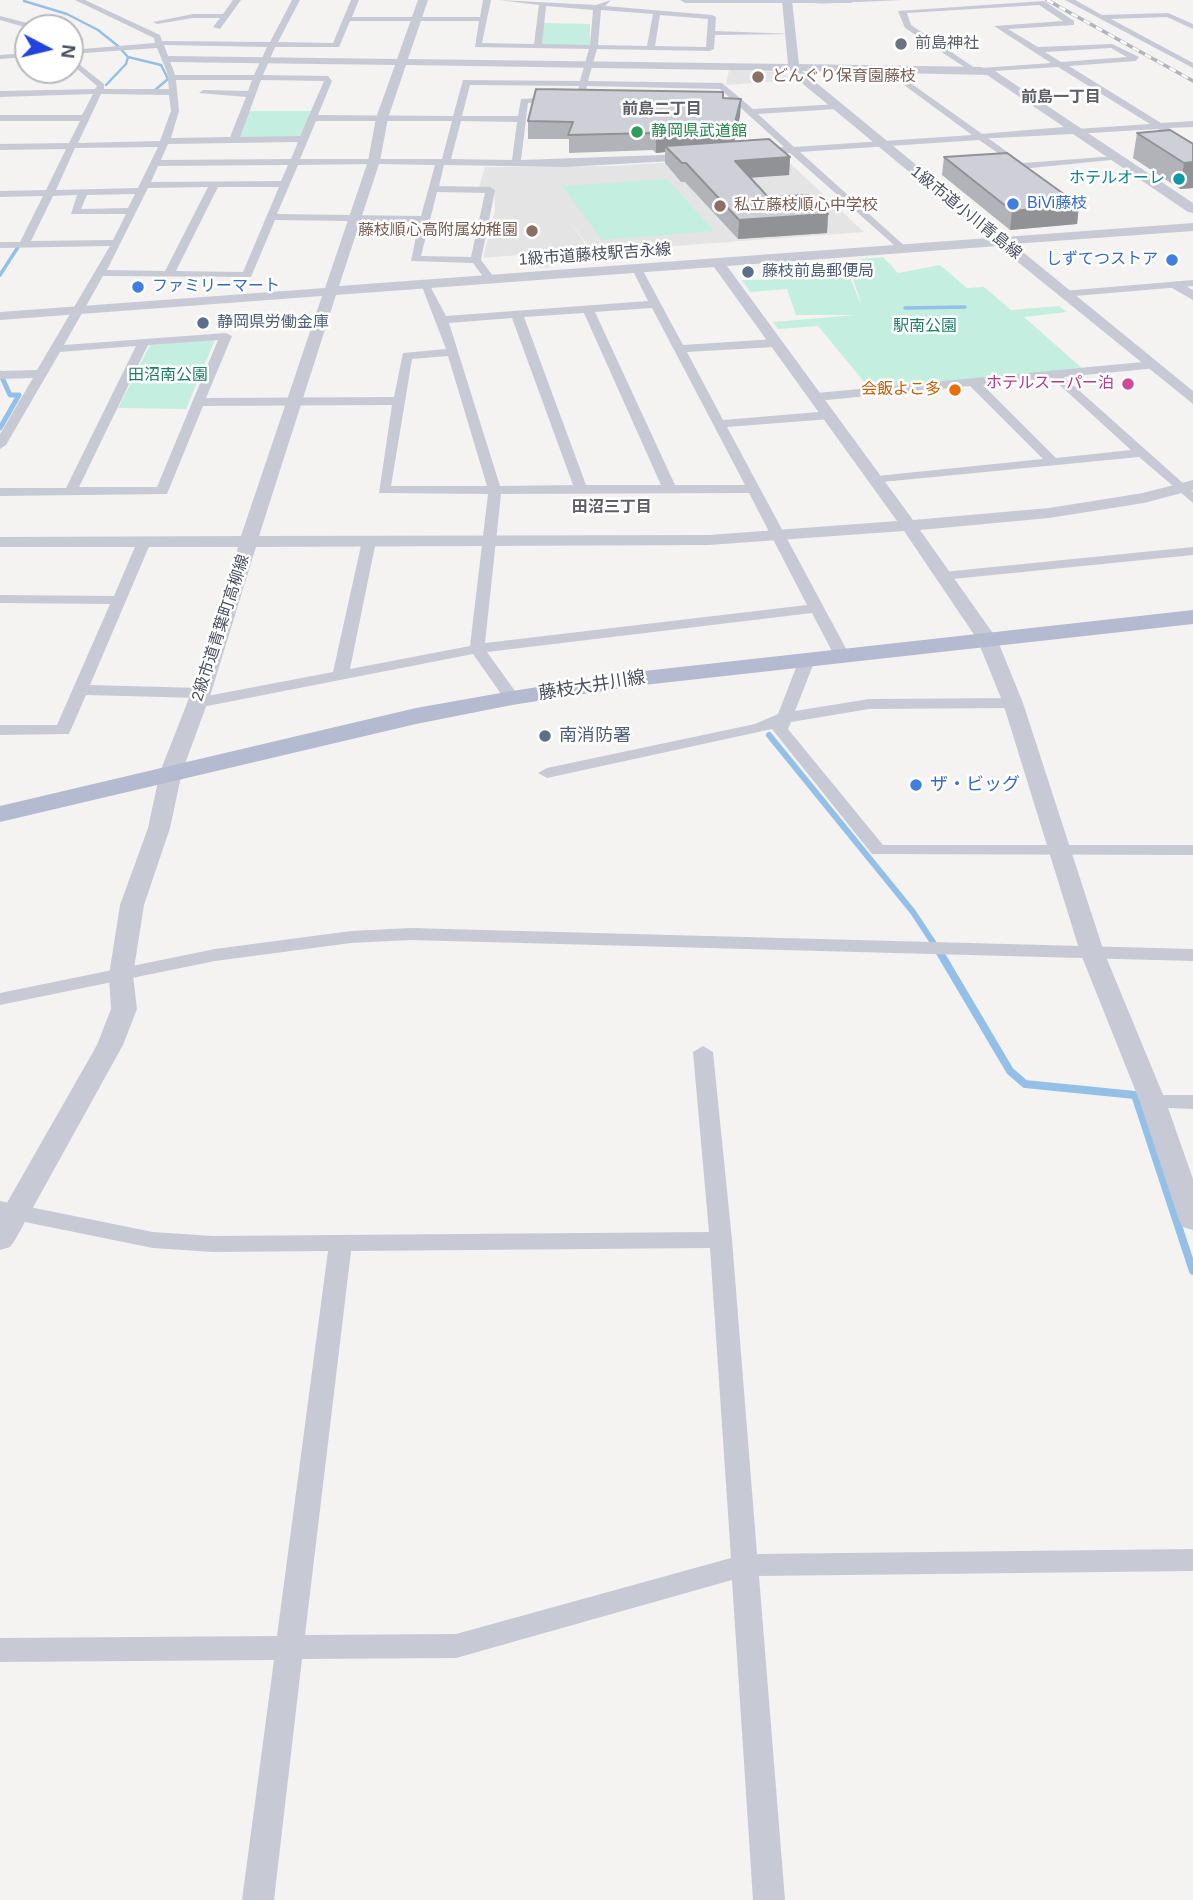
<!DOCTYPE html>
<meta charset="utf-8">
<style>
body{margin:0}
#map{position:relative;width:1193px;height:1900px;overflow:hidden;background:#f4f3f2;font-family:Helvetica,sans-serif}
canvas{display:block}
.north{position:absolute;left:14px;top:14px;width:70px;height:70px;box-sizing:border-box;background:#fff;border:2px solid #b7b9bf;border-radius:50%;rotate:97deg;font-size:19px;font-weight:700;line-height:28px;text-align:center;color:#4a505f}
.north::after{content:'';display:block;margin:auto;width:24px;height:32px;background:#2442dc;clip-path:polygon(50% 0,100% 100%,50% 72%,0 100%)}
</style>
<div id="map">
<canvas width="1193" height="1900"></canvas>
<div class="north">N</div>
</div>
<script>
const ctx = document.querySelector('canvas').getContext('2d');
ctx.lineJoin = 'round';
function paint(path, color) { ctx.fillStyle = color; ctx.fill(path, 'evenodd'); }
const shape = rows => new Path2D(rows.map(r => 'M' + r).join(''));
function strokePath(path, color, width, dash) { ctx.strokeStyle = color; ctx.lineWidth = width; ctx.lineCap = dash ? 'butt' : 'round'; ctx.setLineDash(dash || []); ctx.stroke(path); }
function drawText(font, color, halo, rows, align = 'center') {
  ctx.font = font + ' Helvetica,"Noto Sans JP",sans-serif'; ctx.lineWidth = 5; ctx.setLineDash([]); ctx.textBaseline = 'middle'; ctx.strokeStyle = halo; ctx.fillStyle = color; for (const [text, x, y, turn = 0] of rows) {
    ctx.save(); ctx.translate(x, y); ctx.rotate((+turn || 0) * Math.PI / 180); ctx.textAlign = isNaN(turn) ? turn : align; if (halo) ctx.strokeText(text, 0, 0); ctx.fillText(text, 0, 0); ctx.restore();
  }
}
paint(shape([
 [729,70,781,72,793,80,726,85],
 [781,155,864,232,593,252,570,222,591,252,545,256,552,267,540,268,532,254,483,258,495,210,494,189,479,187,485,167,613,166]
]), '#e5e4e4');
paint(shape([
 [543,23,590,24,590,46,542,46],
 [248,111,312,111,299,137,237,138],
 [667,179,714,231,602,240,562,186],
 [883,257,898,273,940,265,967,288,984,287,1011,310,1059,306,1067,312,1024,317,1084,370,870,389,818,326,778,329,773,322,856,315,796,315,787,289,750,292,742,280,850,278,863,309,852,276,876,274,860,259],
 [209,338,215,340,186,409,118,408,151,343]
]), '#c4eee0');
strokePath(shape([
 [24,1,67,14,98,30,118,46,128,57,126,64,106,85],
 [128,57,161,65,168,79,155,90]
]), '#94c0e8', 2.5);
strokePath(shape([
 [0,275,18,247],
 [905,308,965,307]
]), '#94c0e8', 3.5);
strokePath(shape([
 [0,373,10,395,19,395,0,428]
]), '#94c0e8', 5);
strokePath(shape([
 [769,735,913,912,940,953]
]), '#94c0e8', 6);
strokePath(shape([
 [939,951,1010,1071,1025,1084,1135,1095,1193,1271]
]), '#94c0e8', 8);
paint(shape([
 [75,0,85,0,160,35,162,41,270,42,292,0,300,0,278,42,333,43,351,0,359,0,352,17,480,17,483,0,491,0,482,43,534,44,539,5,499,0,596,5,611,0,605,6,712,15,716,17,715,31,794,34,715,35,714,49,710,51,597,49,588,81,722,83,753,109,839,104,836,109,758,114,794,147,972,135,885,71,888,67,1023,163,1116,156,1121,159,1021,169,979,140,800,152,907,248,907,252,903,253,790,153,755,154,758,149,784,147,720,89,587,86,584,96,580,99,576,96,579,86,470,85,462,116,518,116,521,99,559,97,563,100,528,103,521,160,690,154,695,157,690,160,565,167,444,165,439,186,490,187,495,190,481,260,496,280,495,282,487,282,473,263,411,261,419,222,275,220,251,277,103,276,64,345,226,333,232,336,206,398,394,397,403,353,446,349,421,284,429,284,446,316,648,301,632,269,641,267,683,345,775,339,781,343,775,347,687,352,723,420,830,411,836,415,830,419,727,427,850,656,848,659,836,659,812,613,487,652,520,698,512,703,506,701,473,654,197,708,189,703,199,698,86,695,69,734,0,735,0,725,57,725,110,604,0,603,0,595,114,596,137,542,144,538,151,542,90,685,201,688,207,690,207,696,333,672,362,541,369,537,376,541,350,669,470,646,488,494,379,493,392,405,203,406,167,494,0,496,0,488,66,488,136,346,60,352,6,445,0,449,0,434,33,378,0,379,0,371,37,370,110,246,0,248,0,242,20,242,43,196,0,197,0,191,46,190,66,149,0,150,0,144,69,143,80,121,0,121,0,115,82,115,93,94,0,97,0,91,95,89,97,86,70,63,70,57,104,84,104,89,169,89,167,72,157,48,70,54,70,50,155,43,154,38,75,0],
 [546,6,593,10,590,45,542,44,546,6],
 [601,10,653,14,647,46,598,45,601,10],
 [660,15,708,19,706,47,655,46,660,15],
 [350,21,479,21,475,47,589,49,580,81,463,80,453,116,318,115,332,81,328,76,263,75,275,47,339,47,350,21],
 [164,45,267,47,254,75,175,75,164,45],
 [176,80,252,80,248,91,203,90,199,93,246,97,230,137,171,138,179,111,176,80],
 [261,80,324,81,300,136,240,137,261,80],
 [101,94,169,95,171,111,160,141,78,143,101,94],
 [316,121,452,121,442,159,300,159,316,121],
 [461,121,517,122,512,160,451,159,461,121],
 [298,142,291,159,161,160,168,144,298,142],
 [158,147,138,188,56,190,75,148,158,147],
 [288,165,281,181,151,182,158,166,288,165],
 [298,165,374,164,435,165,421,216,277,214,298,165],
 [208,187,165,271,107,270,148,188,208,187],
 [218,187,279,187,243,272,176,271,218,187],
 [437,192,485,193,471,257,421,256,437,192],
 [135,194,128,208,81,209,87,195,135,194],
 [77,195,71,214,126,214,113,240,31,241,53,196,77,195],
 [652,308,713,424,745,485,675,485,595,312,652,308],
 [584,313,661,485,586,485,524,317,584,313],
 [512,318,573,485,500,486,449,323,512,318],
 [218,340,157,487,79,487,148,345,218,340],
 [448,356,487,486,391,486,412,359,448,356],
 [749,493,807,605,485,643,501,494,749,493],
 [233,0,241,0,220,29,213,27,220,18,193,18,157,24,153,22,193,14,223,14,233,0],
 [853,0,902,0,813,4,853,0],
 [1065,0,1075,0,1102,15,1168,13,1193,24,1193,29,1167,17,1111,19,1193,63,1193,68,1065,0],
 [1044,1,1074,21,1074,25,1008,29,1038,47,1112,44,1139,57,1136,61,1069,66,1161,123,1193,121,1193,127,1169,128,1193,143,1193,150,1158,129,1073,134,1076,129,1150,124,1058,67,978,72,981,68,1051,63,994,26,1063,21,1039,5,907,13,911,25,975,68,972,72,905,28,898,11,1044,1],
 [1111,48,1127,57,1061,62,1045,52,1111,48],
 [0,16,39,26,40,28,28,28,0,20,0,16],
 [28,53,28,57,0,59,0,55,28,53],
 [1193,280,1193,286,1063,297,1057,294,1063,291,1193,280],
 [1153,361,1157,362,1157,368,1064,377,1193,492,1193,503,1139,457,872,483,872,477,877,476,1043,459,970,386,817,401,811,397,817,393,1153,361],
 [1052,378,1131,450,1056,458,983,385,1052,378],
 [1193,547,1193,555,943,580,936,576,943,572,1193,547],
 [807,655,815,660,795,711,869,699,1013,698,1021,703,1013,708,869,709,791,722,788,729,883,845,1193,845,1193,855,872,854,772,729,547,778,538,773,547,768,755,724,778,714,799,660,807,655],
 [410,928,1193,949,1193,961,410,940,351,943,215,961,0,1005,0,993,215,949,351,931,410,928],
 [703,1046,713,1052,732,1240,757,1554,1193,1549,1193,1571,759,1576,785,1900,753,1900,732,1580,456,1658,302,1659,274,1900,242,1900,274,1660,0,1662,0,1638,277,1636,328,1251,213,1252,153,1248,0,1217,0,1201,153,1232,213,1236,709,1232,693,1052,703,1046],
 [710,1248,731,1558,456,1634,305,1635,351,1251,710,1248],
 [1153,1095,1193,1095,1193,1109,1146,1107,1142,1102,1146,1097,1153,1095]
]), '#c7cad5');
paint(shape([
 [418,0,428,0,408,59,788,64,782,0,792,0,799,64,981,67,995,71,1193,203,1193,213,1188,212,1073,134,976,139,974,137,980,134,1064,127,987,75,802,71,1004,237,1193,223,1193,231,1013,244,1193,391,1193,404,998,246,727,266,913,520,1049,508,1143,493,1193,480,1193,490,1144,503,1049,518,920,530,997,639,1023,703,1104,952,1166,1102,1193,1179,1193,1230,1183,1227,1179,1220,1140,1102,1080,952,1003,703,977,639,904,531,709,545,256,547,211,693,182,772,170,828,144,905,133,975,137,1009,123,1045,15,1240,10,1247,0,1250,0,1215,97,1045,111,1009,109,975,120,905,148,828,160,772,191,693,238,547,0,547,0,537,241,536,322,296,0,320,0,312,325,288,368,161,376,118,395,65,167,62,162,59,167,56,397,59,418,0],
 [406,65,791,71,797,79,989,238,339,286,380,161,388,118,406,65],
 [714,267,897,521,709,535,259,536,336,295,714,267],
 [1177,281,1193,290,1193,300,1172,288,1170,285,1177,281]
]), '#c7cad5');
paint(shape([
 [680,0,856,0,851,3,685,3,680,0]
]), '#c6cad9');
paint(shape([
 [1193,610,1193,624,635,686,512,705,416,724,0,822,0,806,416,708,512,691,635,672,1193,610]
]), '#b4bacf');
const rail = shape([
 [1047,0,1193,81]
]);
strokePath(rail, '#b4b5bc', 3.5);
strokePath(rail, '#fff', 2.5, [7]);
paint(shape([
 [723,98,741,99,740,116,734,141,790,157,789,175,750,177,768,197,828,214,827,233,738,239,685,182,681,182,665,163,665,152,656,153,653,150,569,153,569,139,528,139,528,121],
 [1137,133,1193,144,1193,188,1180,189,1133,158],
 [944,157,1079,205,1077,224,1010,230,942,175]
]), '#b2b3b9');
paint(shape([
 [741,99,740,116,733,148,665,146,665,152,656,153,656,135],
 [790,157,789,175,734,179,735,161],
 [1193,162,1193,188,1180,189,1184,163],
 [1079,205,1077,224,1010,230,1012,211],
 [828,214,827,233,738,239,739,220]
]), '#919296');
const building = shape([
 [536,89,723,92,723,98,741,99,733,130,656,135,654,133,568,135,573,122,528,121,536,89],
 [1170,130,1193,144,1193,162,1184,163,1137,133,1170,130],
 [769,139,790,157,735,161,768,197,808,195,828,214,739,220,686,163,682,163,665,146,769,139],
 [1007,153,1079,205,1012,211,944,157,1007,153]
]);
paint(building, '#cfd0d7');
strokePath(building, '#919296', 2);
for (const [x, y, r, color] of [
 [901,44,7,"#6b7280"],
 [758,77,7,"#8d6e63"],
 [637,132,7,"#2e9e5b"],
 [1179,179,7,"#0f9aa8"],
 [1013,204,7,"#3f7fe0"],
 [720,206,7,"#8d6e63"],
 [532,231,7,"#8d6e63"],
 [1172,260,7,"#3f7fe0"],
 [748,272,7,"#5c6f8a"],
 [138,287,7,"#3f7fe0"],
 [203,323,7,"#5c6f8a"],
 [1128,384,7,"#d1479c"],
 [955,390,7,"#e8710a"],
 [545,736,7,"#5c6f8a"],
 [916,785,7,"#3f7fe0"]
]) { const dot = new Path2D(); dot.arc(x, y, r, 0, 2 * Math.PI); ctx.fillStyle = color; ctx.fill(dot); strokePath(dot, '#fff', 2.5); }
drawText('16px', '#5b616d', '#fff', [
 ["前島神社",915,44]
], 'left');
drawText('16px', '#785e54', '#fff', [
 ["どんぐり保育園藤枝",772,77],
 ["私立藤枝順心中学校",734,206],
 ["藤枝順心高附属幼稚園",518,231,"right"]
], 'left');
drawText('bold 16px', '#5f6067', '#fff', [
 ["前島一丁目",1061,98],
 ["前島二丁目",662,110],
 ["田沼三丁目",612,508]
]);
drawText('16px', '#27864d', '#fff', [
 ["静岡県武道館",651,132]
], 'left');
drawText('16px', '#0d838f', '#fff', [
 ["ホテルオーレ",1165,179]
], 'right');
drawText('16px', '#366cbe', '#fff', [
 ["BiVi藤枝",1027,204],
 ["しずてつストア",1158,260,"right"],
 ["ファミリーマート",152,287]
], 'left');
drawText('16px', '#4a505f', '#fff', [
 ["1級市道小川青島線",966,213,39],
 ["1級市道藤枝駅吉永線",595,255,-4],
 ["2級市道青葉町高柳線",221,628,-72]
]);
drawText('16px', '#4e5e75', '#fff', [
 ["藤枝前島郵便局",762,272],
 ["静岡県労働金庫",217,323]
], 'left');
drawText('16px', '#1d7e68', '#fff', [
 ["駅南公園",925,327],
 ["田沼南公園",168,376]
]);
drawText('16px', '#b23c85', '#fff', [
 ["ホテルスーパー泊",1114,384]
], 'right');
drawText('16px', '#c56008', '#fff', [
 ["会飯よこ多",941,390]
], 'right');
drawText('18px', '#4a505f', '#fff', [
 ["藤枝大井川線",592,686,-9]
]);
drawText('18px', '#4e5e75', '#fff', [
 ["南消防署",559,736]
], 'left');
drawText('18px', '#366cbe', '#fff', [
 ["ザ・ビッグ",930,785]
], 'left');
</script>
